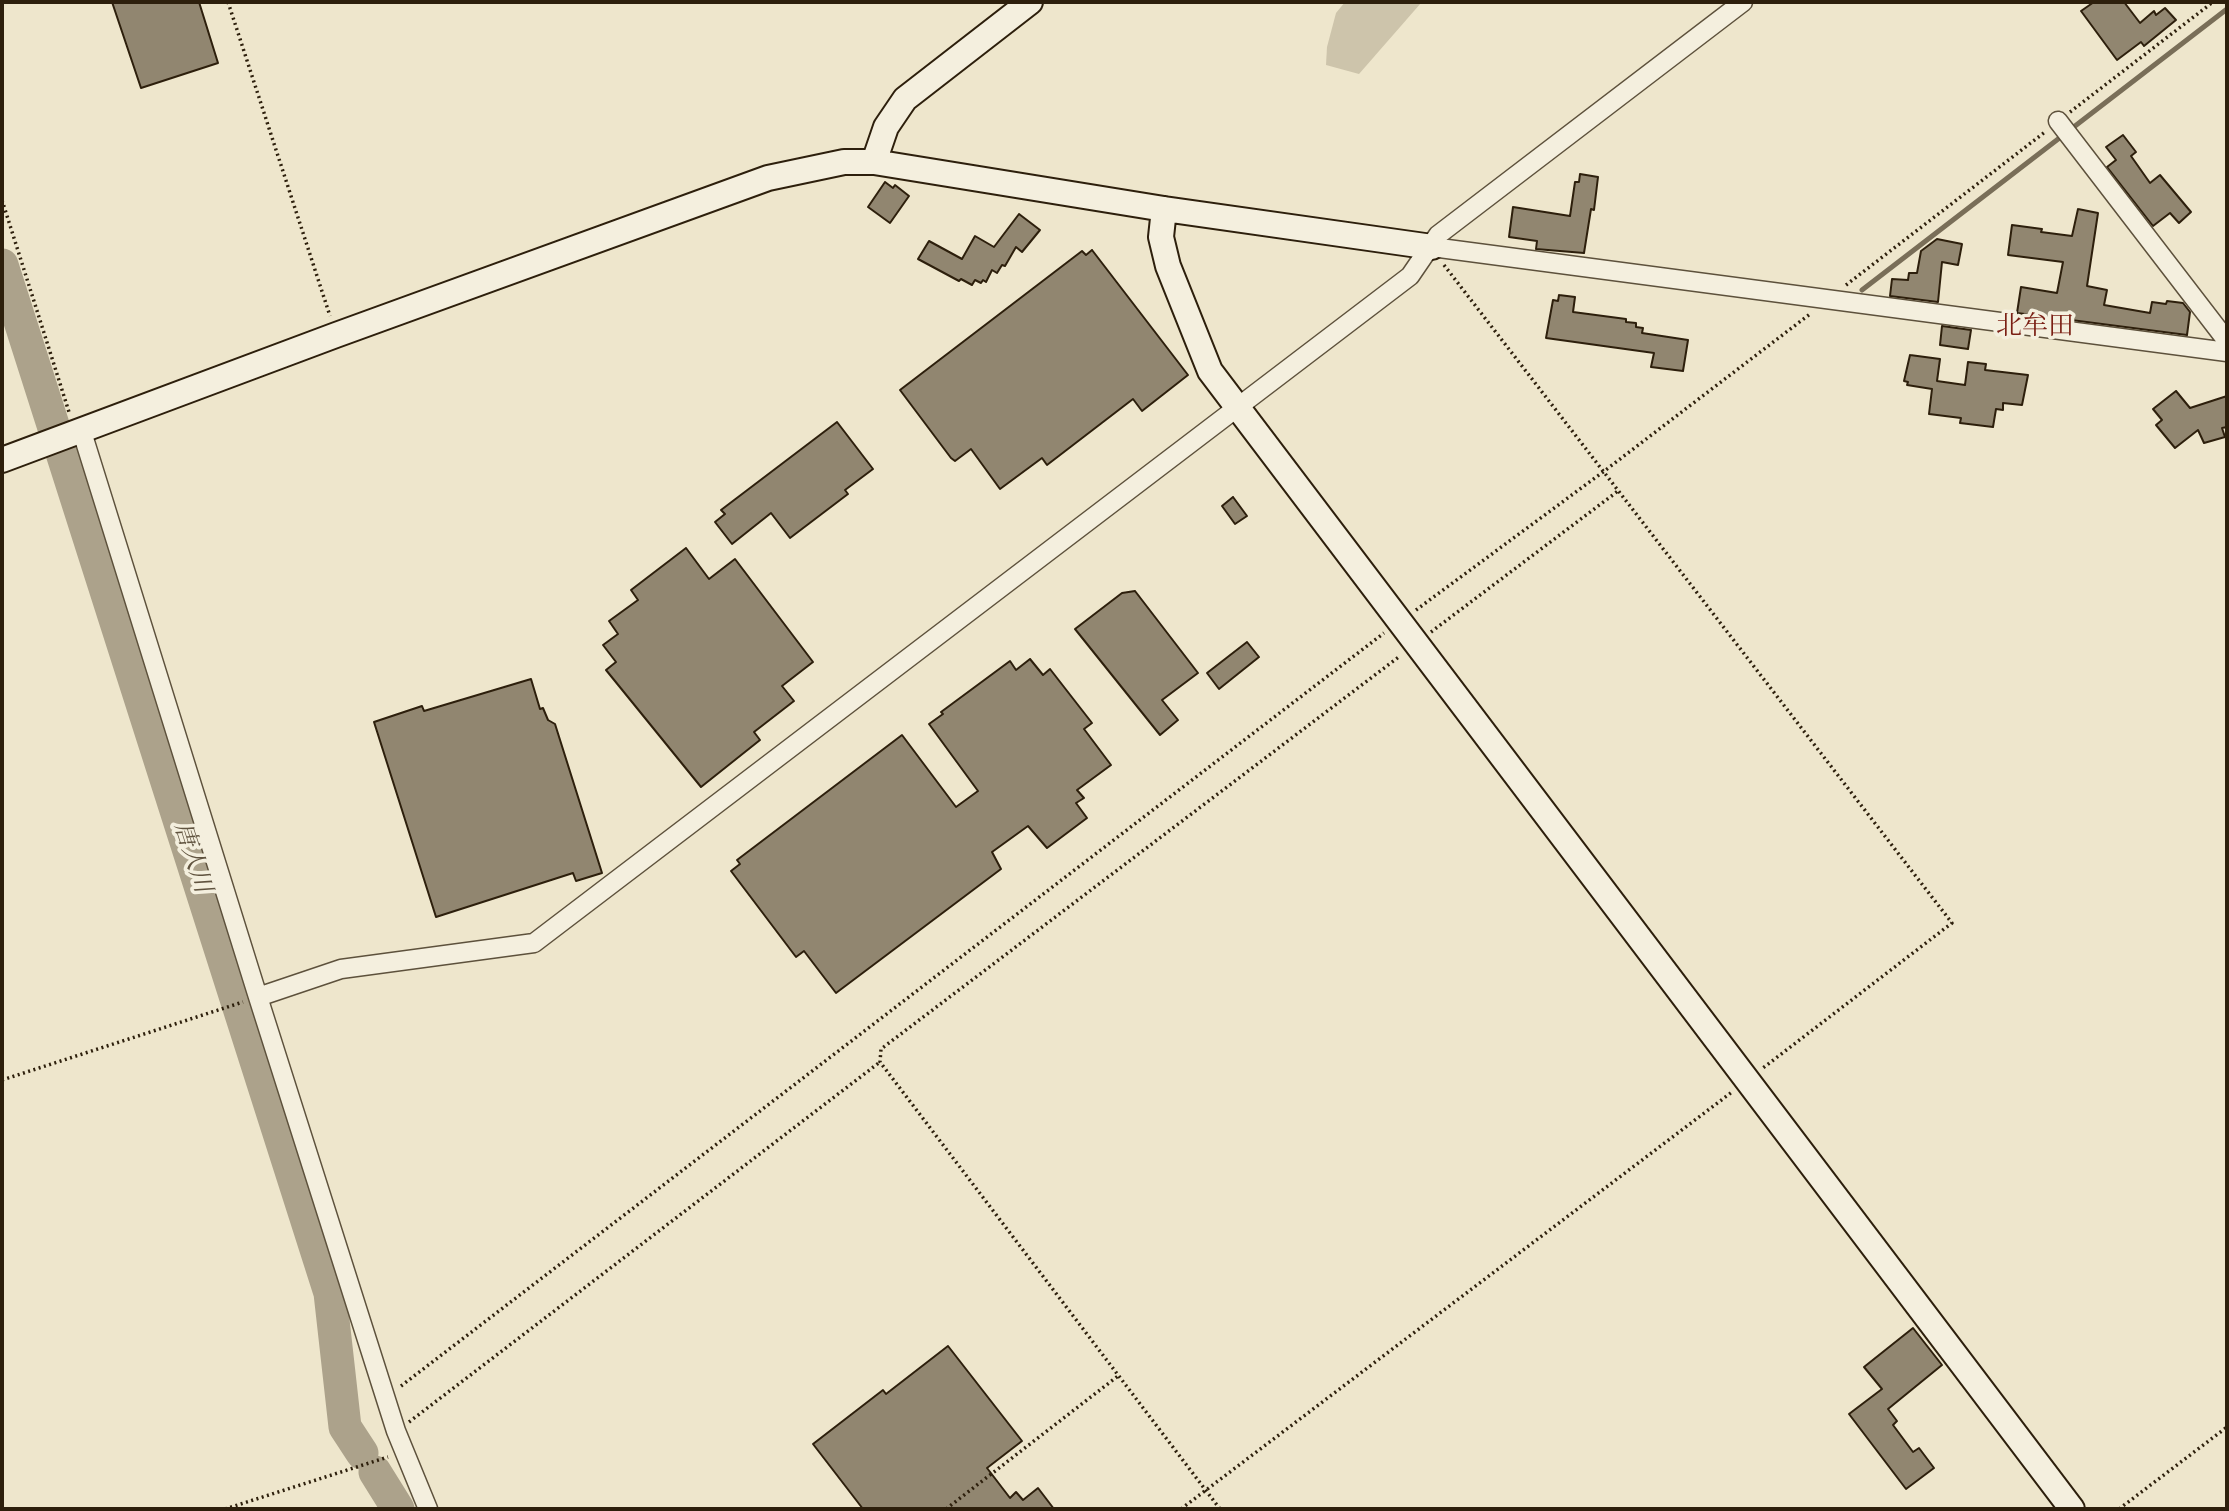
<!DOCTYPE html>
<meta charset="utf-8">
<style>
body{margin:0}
#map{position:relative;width:2229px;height:1511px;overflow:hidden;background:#eee6cc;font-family:"IM FELL Double Pica",serif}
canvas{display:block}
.frame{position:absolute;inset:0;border:4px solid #2d1f0c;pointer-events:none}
</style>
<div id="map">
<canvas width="2229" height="1511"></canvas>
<div class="frame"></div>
</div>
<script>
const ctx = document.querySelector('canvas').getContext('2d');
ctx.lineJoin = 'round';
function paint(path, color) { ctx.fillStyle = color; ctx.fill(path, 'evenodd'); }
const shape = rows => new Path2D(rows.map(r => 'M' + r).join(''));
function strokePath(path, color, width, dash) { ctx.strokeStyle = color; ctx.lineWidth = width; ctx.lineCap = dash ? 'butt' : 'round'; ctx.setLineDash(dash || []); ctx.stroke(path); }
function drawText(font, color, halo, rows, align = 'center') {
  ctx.font = font + ' "IM FELL Double Pica","Noto Serif JP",serif'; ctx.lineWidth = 7; ctx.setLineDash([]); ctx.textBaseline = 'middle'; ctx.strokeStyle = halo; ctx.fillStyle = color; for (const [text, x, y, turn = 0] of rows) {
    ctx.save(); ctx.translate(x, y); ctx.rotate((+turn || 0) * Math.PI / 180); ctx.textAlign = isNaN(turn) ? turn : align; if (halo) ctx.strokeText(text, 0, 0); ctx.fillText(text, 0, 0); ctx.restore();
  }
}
paint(shape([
 [1345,2,1417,2,1421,3,1359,74,1326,65,1327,47,1336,13]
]), '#cdc4ab');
strokePath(shape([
 [1862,290,2227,9]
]), '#796e58', 5);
strokePath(shape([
 [2,265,330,1293,345,1427,362,1453],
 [375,1472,398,1509]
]), '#aca28b', 33);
const building = shape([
 [112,2,199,2,218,63,141,88,112,2],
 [2094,2,2124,2,2140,23,2154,11,2156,15,2165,8,2176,20,2144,46,2141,42,2117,60,2081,11,2094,2],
 [2123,135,2136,152,2131,156,2150,183,2160,175,2191,212,2179,223,2170,213,2153,226,2107,167,2116,160,2106,147,2123,135],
 [1580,174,1598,177,1594,210,1591,209,1584,253,1536,249,1537,241,1509,237,1513,207,1570,216,1575,182,1579,182,1580,174],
 [885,182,893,188,895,185,909,196,890,223,868,207,885,182],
 [2078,209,2098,213,2087,286,2107,290,2104,305,2150,313,2152,302,2166,304,2167,301,2183,303,2190,312,2187,335,2017,313,2021,287,2057,293,2063,262,2008,255,2012,225,2042,229,2041,232,2072,236,2078,209],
 [1019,214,1040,230,1022,252,1016,247,1005,266,1002,265,997,273,992,270,986,282,983,280,981,283,975,280,972,285,961,279,959,281,918,259,929,241,962,259,975,236,994,247,1019,214],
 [1937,239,1962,244,1958,265,1942,262,1938,302,1890,296,1892,279,1908,280,1909,273,1917,273,1921,251,1937,239],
 [1092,250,1188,375,1142,411,1133,399,1047,465,1042,458,1000,489,971,449,955,461,951,458,900,390,1082,251,1086,255,1092,250],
 [1559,295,1575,297,1573,312,1626,319,1626,322,1636,323,1636,327,1643,328,1642,333,1688,340,1683,371,1651,367,1654,353,1546,338,1553,300,1558,301,1559,295],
 [1942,326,1971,330,1968,349,1940,345,1942,326],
 [1910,355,1940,359,1937,381,1965,385,1968,362,1986,364,1985,370,2028,375,2022,405,2003,403,2003,410,1996,409,1993,427,1960,423,1961,418,1929,414,1932,389,1907,385,1908,382,1904,381,1910,355],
 [2176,391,2190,408,2227,396,2227,427,2222,428,2225,437,2204,443,2198,430,2175,448,2156,425,2162,420,2153,409,2176,391],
 [837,422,873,469,845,490,848,494,790,538,771,513,732,544,715,522,725,514,721,510,837,422],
 [1233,497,1247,516,1235,524,1222,506,1233,497],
 [686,548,709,579,735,559,813,662,782,686,794,701,754,732,760,740,701,787,606,670,616,662,603,645,618,634,609,621,638,600,631,590,686,548],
 [1135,591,1198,673,1162,700,1178,720,1160,735,1075,629,1122,593,1135,591],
 [1247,642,1259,657,1219,689,1207,673,1247,642],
 [1030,659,1043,675,1050,669,1092,723,1084,729,1111,765,1077,790,1084,798,1076,803,1087,818,1047,848,1028,826,992,852,1001,869,836,993,804,951,796,957,731,871,740,864,737,860,902,735,956,807,978,791,929,724,943,714,941,712,1010,661,1016,670,1030,659],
 [531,679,540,709,543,708,548,720,555,724,602,873,576,881,573,873,436,917,374,722,422,706,424,711,531,679],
 [1913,1328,1942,1365,1888,1409,1897,1421,1893,1425,1913,1452,1919,1448,1934,1468,1906,1489,1849,1414,1882,1389,1864,1367,1913,1328],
 [948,1346,1022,1441,987,1468,1010,1498,1016,1492,1023,1500,1038,1488,1054,1509,863,1509,813,1444,883,1390,886,1394,948,1346]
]);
paint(building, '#918670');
strokePath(building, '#2d1f0c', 2);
const street = shape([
 [2058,121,2227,341],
 [1432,247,2227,352],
 [82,432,258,997,396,1431,428,1509],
 [258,997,341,969,534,943,1410,276,1438,235,1743,2]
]);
const secondary = shape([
 [874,162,886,127,905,99,1030,2],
 [1164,209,1161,237,1168,266,1210,371,2072,1509],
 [2,460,336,335,768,178,844,162,874,162,1164,209,1432,247]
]);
strokePath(street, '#5d513c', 21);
strokePath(secondary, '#2d1f0c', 28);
strokePath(shape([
 [228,2,330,316],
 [2070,112,2213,2],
 [2,200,69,412],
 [1444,265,1952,923,1763,1068],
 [1846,285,2045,132],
 [1416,610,1603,472,1810,314],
 [1431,632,1618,491],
 [2,1080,243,1002],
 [401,1386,1384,633],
 [409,1422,880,1062],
 [225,1509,388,1457],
 [946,1509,1118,1376],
 [1181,1509,1732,1092],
 [1220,1509,880,1062,881,1049,1400,656],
 [2119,1509,2227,1427]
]), '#2d1f0c', 3.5, [2, 3.5]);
strokePath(street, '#f4efde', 18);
strokePath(secondary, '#f4efde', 24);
drawText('italic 24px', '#60533f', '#f4efde', [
 ["唐人川",191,858,72]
]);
drawText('26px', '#7a1f14', '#f4efde', [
 ["北牟田",2035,328]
]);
</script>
